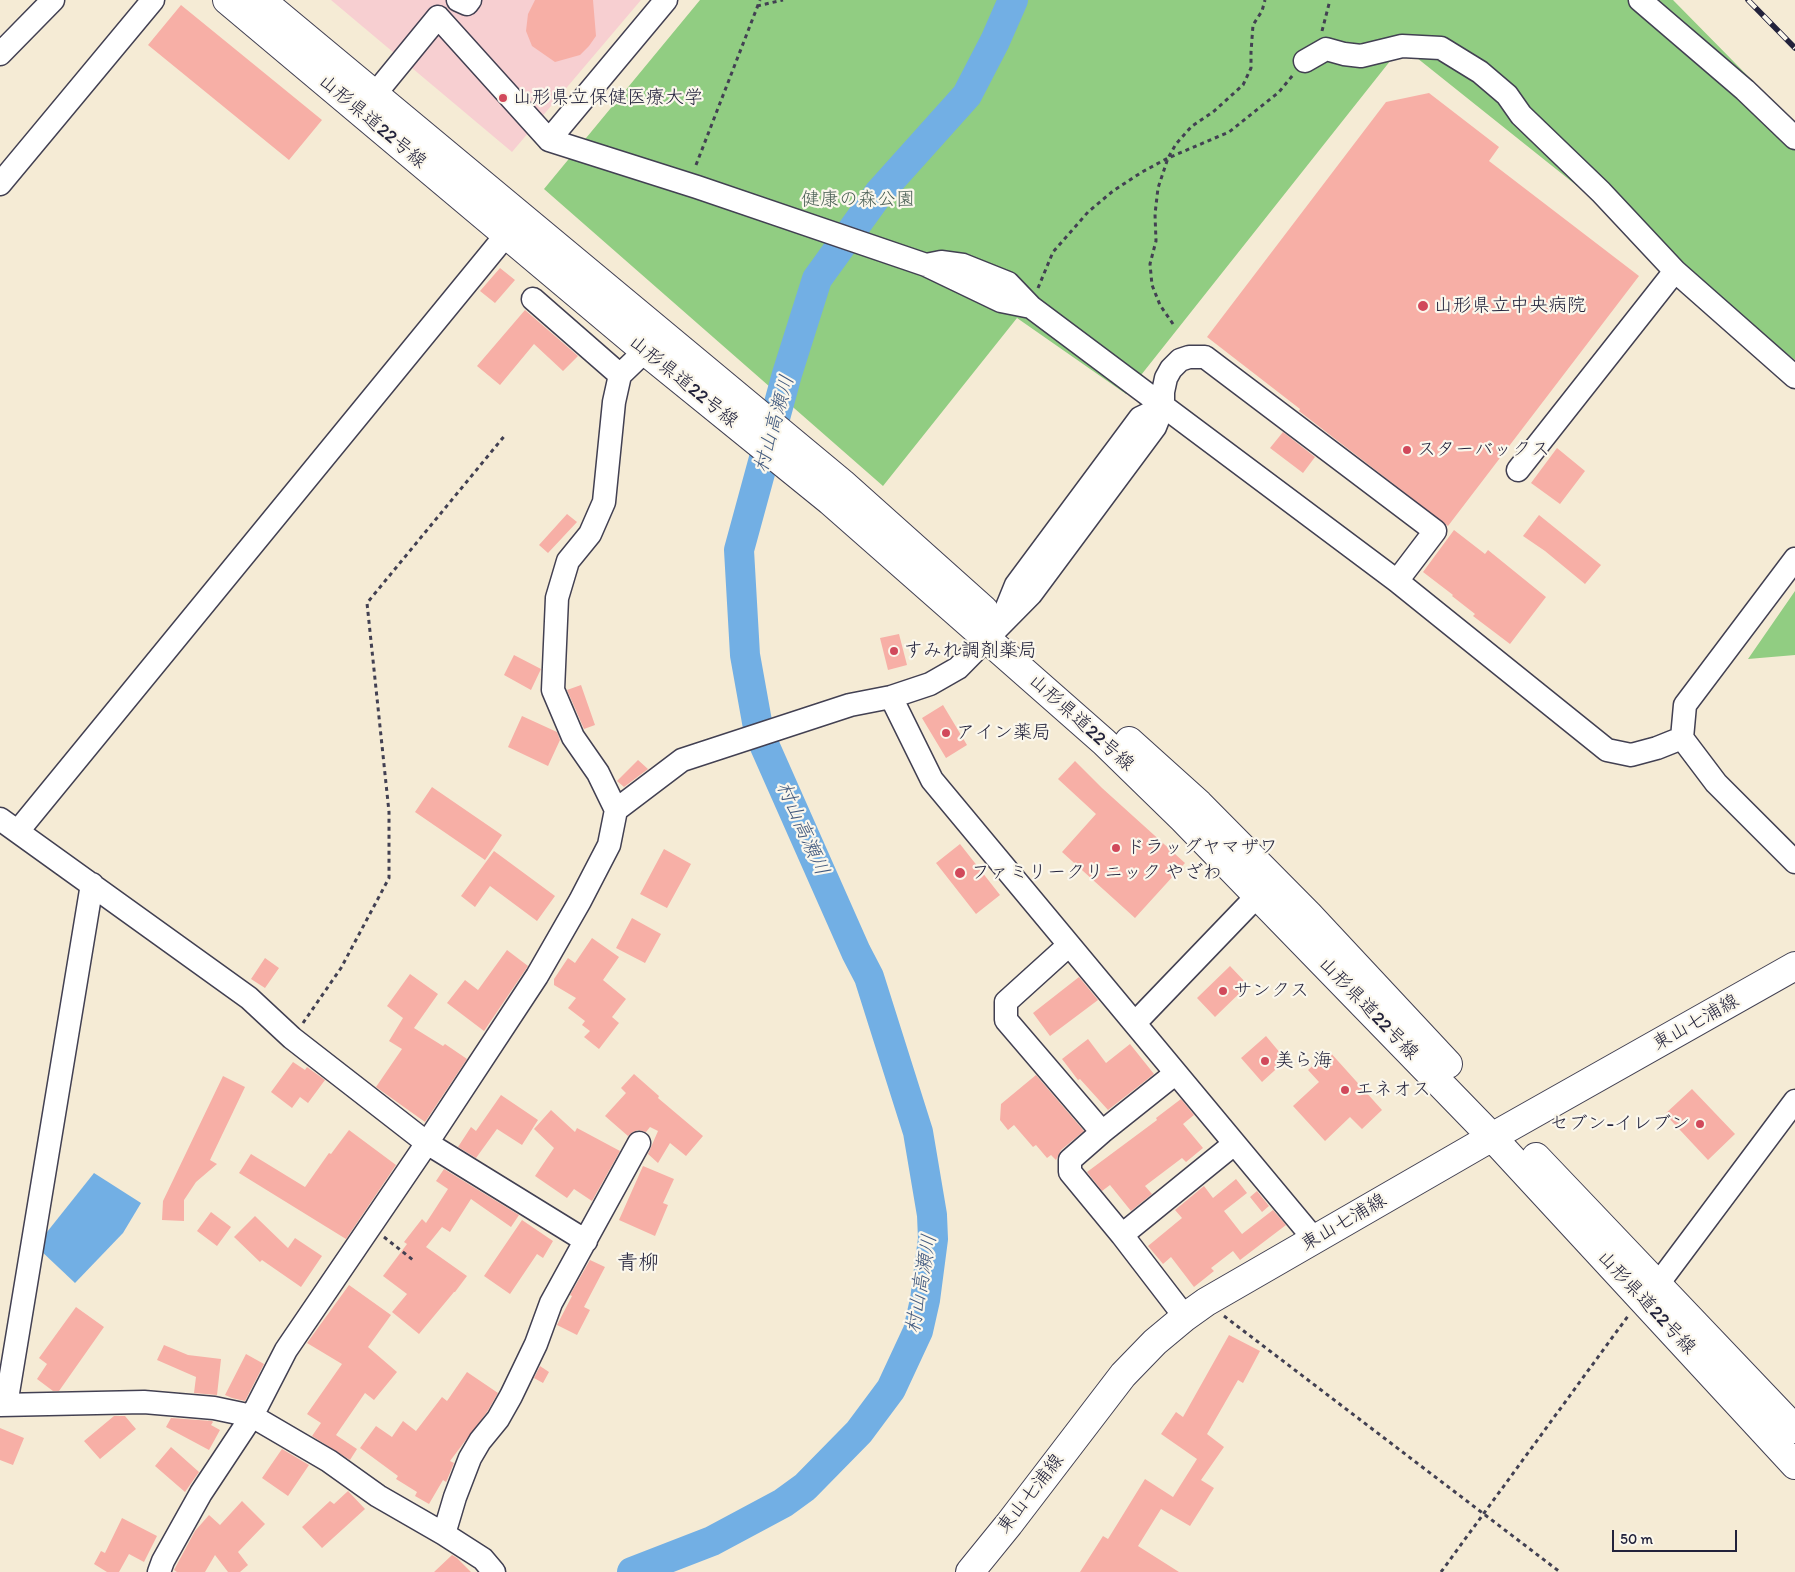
<!DOCTYPE html>
<meta charset="utf-8">
<style>
body{margin:0}
#map{position:relative;width:1795px;height:1572px;overflow:hidden;background:#f5ebd5;font-family:Itim,sans-serif}
canvas{display:block}
.scale{position:absolute;left:1612px;top:1530px;width:125px;height:22px;box-sizing:border-box;border:2px solid #22223b;border-top:0;padding-left:6px;font-size:15px;line-height:18px;white-space:nowrap;color:#22223b;-webkit-text-stroke:4px #fbf7ec;paint-order:stroke}
</style>
<div id="map">
<canvas width="1795" height="1572"></canvas>
<div class="scale">50 m</div>
</div>
<script>
const ctx = document.querySelector('canvas').getContext('2d');
ctx.lineJoin = 'round';
function paint(path, color) { ctx.fillStyle = color; ctx.fill(path, 'evenodd'); }
const shape = rows => new Path2D(rows.map(r => 'M' + r).join(''));
function strokePath(path, color, width, dash) { ctx.strokeStyle = color; ctx.lineWidth = width; ctx.lineCap = dash ? 'butt' : 'round'; ctx.setLineDash(dash || []); ctx.stroke(path); }
function drawText(font, color, halo, rows, align = 'center') {
  ctx.font = font + ' Itim,"Klee One",sans-serif'; ctx.lineWidth = 4.5; ctx.setLineDash([]); ctx.textBaseline = 'middle'; ctx.strokeStyle = halo; ctx.fillStyle = color; for (const [text, x, y, turn = 0] of rows) {
    ctx.save(); ctx.translate(x, y); ctx.rotate((+turn || 0) * Math.PI / 180); ctx.textAlign = isNaN(turn) ? turn : align; if (halo) ctx.strokeText(text, 0, 0); ctx.fillText(text, 0, 0); ctx.restore();
  }
}
paint(shape([
 [331,0,641,0,512,152]
]), '#f7cfd1');
paint(shape([
 [700,0,1673,0,1795,124,1795,360,1402,46,1126,394,1017,318,883,486,544,189],
 [1795,591,1795,655,1748,659]
]), '#91cd82');
paint(shape([
 [94,1173,141,1203,123,1233,75,1283,39,1249,43,1237]
]), '#72afe4');
strokePath(shape([
 [632,1572,712,1541,783,1503,805,1487,859,1432,891,1389,918,1331,925,1300,933,1239,932,1215,918,1132,869,977,856,952,759,733,745,655,739,550,787,374,817,279,879,193,967,95,995,41,1013,0]
]), '#72afe4', 30);
paint(shape([
 [535,0,593,0,596,36,589,46,580,55,555,62,532,46,526,31,528,14],
 [181,5,322,120,289,160,148,45],
 [1429,93,1499,147,1489,161,1639,276,1448,526,1299,411,1300,409,1207,337,1386,102],
 [500,268,515,280,495,303,480,291],
 [525,310,578,356,563,371,534,344,500,385,477,366],
 [1283,432,1315,457,1303,473,1270,448],
 [1557,448,1585,471,1560,504,1531,483],
 [567,514,577,522,548,553,539,545],
 [1539,515,1601,565,1585,584,1545,551,1523,536],
 [1454,530,1485,554,1488,550,1546,597,1510,644,1473,616,1475,614,1452,596,1453,595,1423,572],
 [899,634,907,665,888,670,880,638],
 [514,655,541,669,531,690,504,675],
 [581,685,595,725,584,729,567,690],
 [943,705,967,745,946,758,922,718],
 [522,716,557,732,560,740,548,766,508,747],
 [638,760,648,769,624,787,617,781],
 [1075,761,1102,788,1185,863,1135,918,1062,852,1096,814,1058,779],
 [432,787,502,835,485,860,415,812],
 [960,844,1000,895,976,914,936,863],
 [664,849,691,864,667,908,640,894],
 [494,851,555,896,537,921,490,886,475,907,461,896],
 [632,918,661,934,645,963,616,948],
 [592,938,619,957,603,980,626,999,612,1017,619,1023,599,1049,584,1037,590,1031,582,1025,585,1021,568,1008,576,998,554,985,554,979,568,958,575,963],
 [507,950,528,966,484,1031,447,1003,465,980,478,990],
 [265,958,279,968,265,988,251,979],
 [1230,966,1248,985,1215,1017,1197,998],
 [410,974,438,994,414,1028,443,1046,445,1044,467,1059,425,1122,376,1087,402,1049,389,1041,403,1018,387,1006],
 [1079,977,1098,1000,1050,1036,1033,1013],
 [1266,1036,1286,1060,1262,1082,1241,1058],
 [1088,1039,1106,1063,1130,1044,1154,1074,1108,1110,1080,1079,1078,1080,1062,1059],
 [1329,1051,1382,1110,1362,1129,1350,1117,1325,1141,1293,1106,1319,1082,1308,1070],
 [293,1062,305,1070,307,1067,325,1080,308,1103,300,1097,292,1108,271,1092],
 [634,1074,659,1096,658,1098,703,1136,686,1156,670,1143,658,1163,648,1154,658,1131,650,1127,646,1132,638,1130,633,1132,628,1136,605,1116,626,1093,621,1088],
 [1036,1075,1084,1131,1061,1150,1056,1160,1051,1155,1047,1158,1036,1145,1033,1147,1014,1125,1008,1130,1000,1120,1001,1104],
 [223,1076,245,1087,210,1160,217,1164,196,1182,184,1200,184,1221,162,1220,163,1201],
 [1692,1089,1735,1134,1708,1160,1665,1114],
 [501,1095,538,1120,522,1145,497,1129,476,1158,458,1147,471,1127,476,1131],
 [1181,1099,1194,1115,1183,1124,1203,1148,1186,1162,1182,1158,1145,1186,1152,1194,1131,1211,1110,1185,1102,1191,1087,1172,1157,1120,1156,1118],
 [551,1110,575,1132,577,1128,620,1151,592,1201,574,1189,567,1198,535,1176,554,1148,534,1129],
 [349,1130,396,1165,346,1239,239,1173,251,1154,305,1187,329,1153,331,1154],
 [643,1166,674,1179,663,1203,668,1205,655,1236,619,1220],
 [444,1169,519,1215,511,1227,471,1199,450,1232,442,1227,426,1247,467,1276,455,1292,454,1292,419,1334,392,1312,407,1294,383,1276,407,1244,404,1242,422,1219,426,1223,448,1189,436,1181],
 [1236,1179,1247,1193,1224,1211,1242,1234,1273,1210,1286,1225,1240,1260,1233,1251,1211,1268,1214,1271,1194,1287,1171,1257,1163,1264,1148,1246,1182,1218,1175,1210,1204,1186,1213,1198],
 [1257,1191,1269,1206,1262,1212,1250,1197],
 [211,1212,231,1227,217,1246,197,1231],
 [255,1216,288,1248,295,1238,322,1256,301,1287,262,1260,260,1262,234,1237],
 [522,1220,553,1241,543,1258,537,1254,510,1294,484,1276],
 [590,1260,605,1267,584,1307,590,1310,577,1335,557,1325,572,1296,570,1295],
 [349,1285,391,1315,368,1347,397,1372,374,1400,365,1393,336,1435,357,1449,350,1460,312,1436,321,1423,307,1414,342,1364,307,1343],
 [76,1307,104,1327,59,1391,53,1391,37,1379,47,1364,39,1358],
 [1229,1335,1260,1351,1243,1383,1238,1380,1207,1434,1224,1447,1201,1480,1214,1488,1190,1526,1161,1509,1138,1546,1179,1572,1080,1572,1103,1536,1108,1539,1145,1479,1173,1497,1197,1459,1161,1434,1176,1412,1183,1417],
 [164,1345,188,1355,221,1359,217,1395,194,1393,196,1377,157,1360],
 [246,1354,264,1364,245,1401,232,1398,225,1395],
 [540,1366,549,1372,543,1383,534,1378],
 [467,1372,498,1393,487,1412,450,1461,454,1463,447,1480,446,1482,443,1480,429,1504,415,1496,417,1492,396,1479,398,1476,360,1448,376,1426,392,1437,403,1421,416,1431,442,1397,447,1401],
 [114,1416,125,1416,136,1429,100,1459,84,1441],
 [171,1418,212,1421,213,1422,211,1425,220,1430,209,1450,166,1427],
 [0,1428,24,1438,13,1465,0,1460],
 [171,1447,199,1472,185,1492,155,1466],
 [282,1449,309,1465,288,1496,262,1478],
 [348,1491,365,1509,322,1548,302,1527,330,1501,334,1504],
 [242,1501,265,1524,238,1552,248,1565,240,1572,228,1572,215,1555,205,1572,177,1572,174,1570,195,1531,209,1515,220,1525],
 [122,1518,157,1536,144,1562,129,1554,119,1572,107,1572,94,1564,101,1551,105,1553],
 [452,1555,457,1558,471,1572,434,1572]
]), '#f7afa6');
const minor = shape([
 [458,0,467,4,470,0],
 [1640,0,1745,90,1795,138],
 [0,54,53,0],
 [1305,61,1326,49,1344,54,1361,56,1402,46,1441,48,1480,72,1507,95,1521,115,1601,192,1675,271,1518,470],
 [375,94,438,17,549,140,666,0],
 [549,140,697,187,926,265,1001,301,1031,307],
 [0,184,153,0],
 [926,265,941,262,963,265,1008,283,1031,307,1397,581,1607,750,1631,755,1657,748,1682,738],
 [1675,271,1795,377],
 [533,299,620,375],
 [1795,559,1685,705,1682,738,1716,783,1795,862],
 [1003,617,1016,585,1140,418,1163,407],
 [891,697,932,780,1315,1240],
 [616,810,598,773,573,737,553,690,557,598,568,561,590,534,604,502,614,402,620,375,645,351],
 [0,819,249,998,292,1038,427,1143,586,1241],
 [18,831,506,235],
 [1069,945,1006,1002,1006,1020,1102,1132],
 [1135,1023,1258,895],
 [1122,1235,1070,1172,1070,1160,1102,1132,1176,1073],
 [1658,1284,1795,1101],
 [1185,1317,1122,1235,1234,1144],
 [0,1405,144,1402,214,1408,252,1416,329,1461,378,1496,444,1534,483,1559,494,1572],
 [6,1405,92,884],
 [444,1534,455,1497,470,1458,480,1441,498,1419,511,1396,536,1344,551,1303,639,1143],
 [159,1572,163,1561,201,1493,252,1416,286,1350,427,1143,537,976,580,901,609,845,616,810,682,760,850,705,891,697,930,684,958,668,1031,594,1155,427,1163,407,1163,392,1166,378,1171,369,1180,360,1189,357,1205,357,1435,531,1397,581]
]);
const major = shape([
 [227,0,645,351,830,501,1104,742,1183,819,1492,1137,1795,1465],
 [261,0,842,483,984,610],
 [1129,741,1199,804,1308,914,1448,1064],
 [1536,1157,1795,1429],
 [970,1572,1009,1524,1123,1375,1155,1342,1185,1317,1206,1302,1492,1137,1795,966]
]);
strokePath(minor, '#424052', 25);
strokePath(major, '#424052', 30);
strokePath(shape([
 [757,6,783,0],
 [1322,31,1330,0],
 [696,165,760,0],
 [1038,288,1053,252,1088,212,1113,191,1142,172,1168,158,1229,132,1279,92,1293,75],
 [1173,324,1160,305,1152,285,1150,264,1156,241,1155,214,1158,188,1168,158,1176,144,1192,126,1213,112,1243,85,1251,68,1251,52,1253,25,1262,11,1265,0],
 [303,1023,341,968,389,878,389,812,367,603,506,434],
 [384,1237,413,1260],
 [1224,1316,1560,1572],
 [1441,1572,1628,1316]
]), '#424052', 3, [4, 4]);
strokePath(minor, '#fff', 22);
strokePath(major, '#fff', 28);
const rail = shape([
 [1748,0,1795,48]
]);
strokePath(rail, '#22223b', 5.5);
strokePath(rail, '#fbf7ec', 4, [11]);
for (const [x, y, r, color] of [
 [503,98,5,"#d1495b"],
 [1423,306,6,"#d1495b"],
 [1407,450,5,"#d1495b"],
 [894,651,5,"#d1495b"],
 [946,733,5,"#d1495b"],
 [1116,848,5,"#d1495b"],
 [960,873,6,"#d1495b"],
 [1223,991,5,"#d1495b"],
 [1265,1061,5,"#d1495b"],
 [1345,1090,5,"#d1495b"],
 [1700,1124,5,"#d1495b"]
]) { const dot = new Path2D(); dot.arc(x, y, r, 0, 2 * Math.PI); ctx.fillStyle = color; ctx.fill(dot); strokePath(dot, '#fbf7ec', 2); }
drawText('19px', '#22223b', '#fbf7ec', [
 ["山形県立保健医療大学",513,98],
 ["山形県立中央病院",1434,306],
 ["スターバックス",1417,450],
 ["すみれ調剤薬局",904,651],
 ["アイン薬局",956,733],
 ["ドラッグヤマザワ",1126,848],
 ["ファミリークリニック やざわ",971,873],
 ["サンクス",1233,991],
 ["美ら海",1275,1061],
 ["エネオス",1355,1090],
 ["セブン-イレブン",1690,1124,"right"]
], 'left');
drawText('19px', '#22223b', '#fbf7ec', [
 ["山形県道22号線",372,122,40],
 ["山形県道22号線",683,382,39],
 ["山形県道22号線",1081,723,42],
 ["山形県道22号線",1368,1009,46],
 ["東山七浦線",1696,1023,-29],
 ["東山七浦線",1344,1223,-30],
 ["山形県道22号線",1646,1303,47],
 ["東山七浦線",1031,1494,-52]
]);
drawText('19px', '#495e54', '#fbf7ec', [
 ["健康の森公園",858,200]
]);
drawText('italic 20px', '#425a7f', '#fbf7ec', [
 ["村山高瀬川",775,424,-74],
 ["村山高瀬川",802,829,66],
 ["村山高瀬川",922,1284,-80]
]);
drawText('21px', '#22223b', '#fbf7ec', [
 ["青柳",638,1264]
]);
</script>
